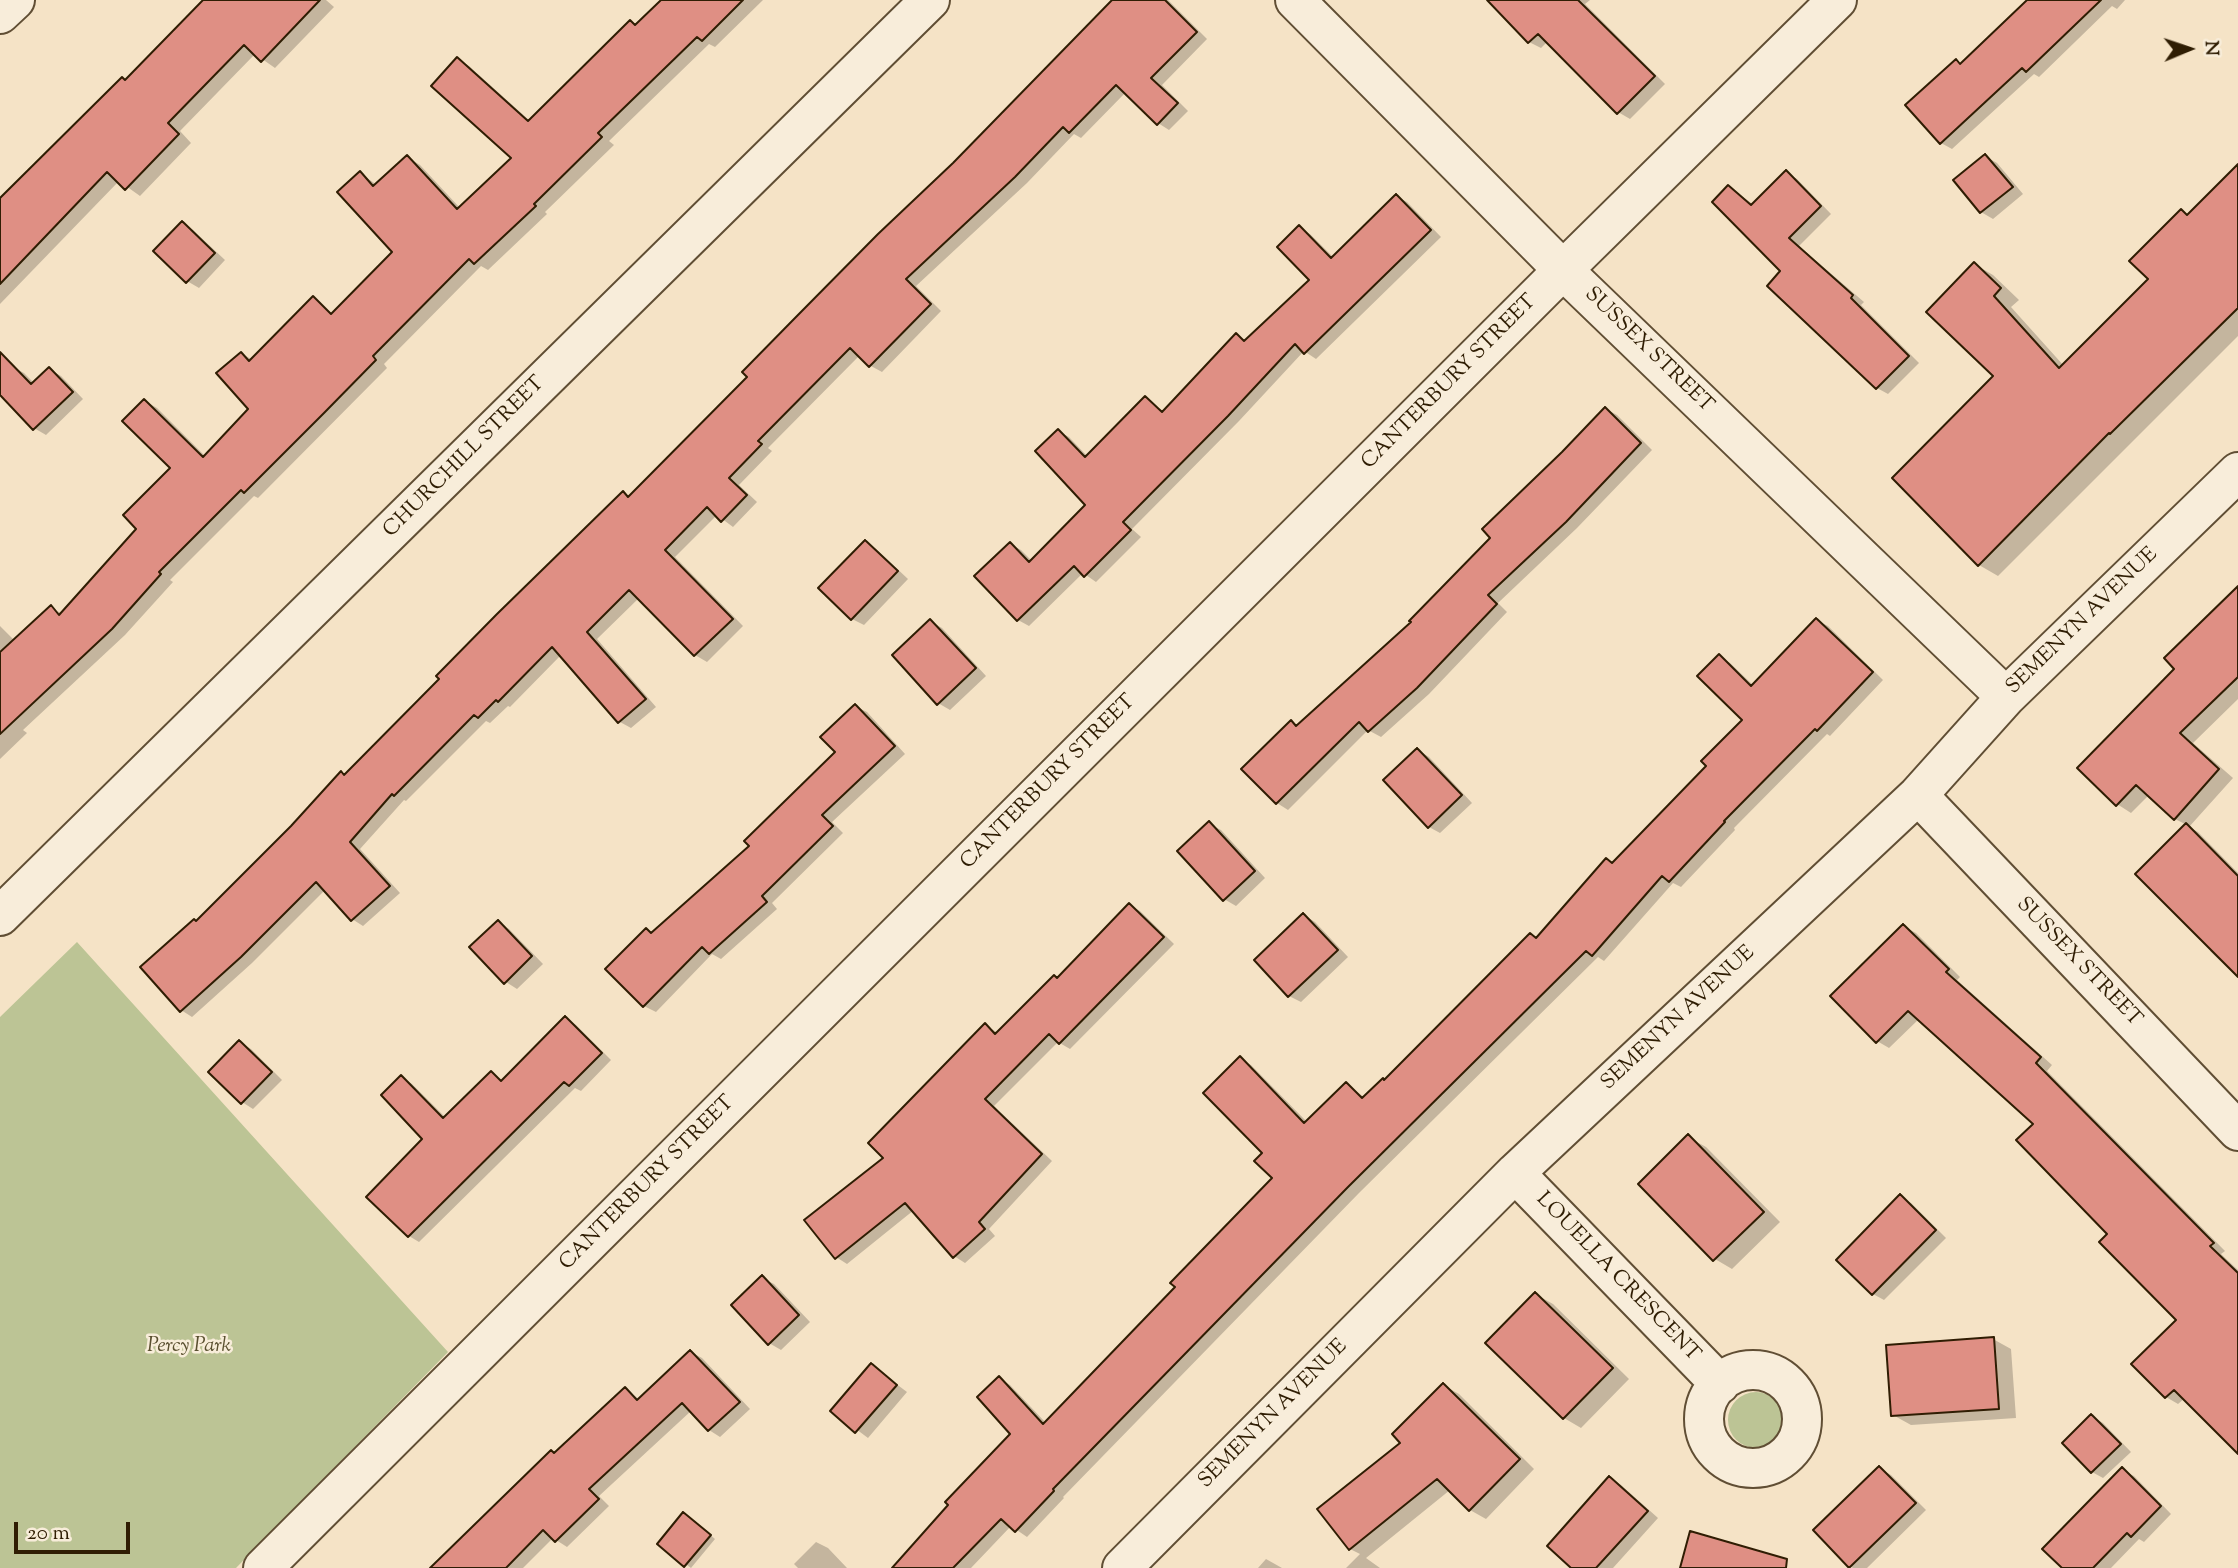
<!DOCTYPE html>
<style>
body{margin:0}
#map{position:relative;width:2238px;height:1568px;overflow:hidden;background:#f5e3c6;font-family:"Sorts Mill Goudy",serif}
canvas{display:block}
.north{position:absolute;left:2154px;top:14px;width:70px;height:70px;-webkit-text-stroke:5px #f8edda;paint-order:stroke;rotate:88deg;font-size:19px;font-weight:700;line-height:28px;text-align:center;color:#2f1d03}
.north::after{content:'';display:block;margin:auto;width:24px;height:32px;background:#2f1d03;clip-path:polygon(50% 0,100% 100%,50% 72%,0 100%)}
.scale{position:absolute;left:14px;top:1522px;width:116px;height:32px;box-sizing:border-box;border:4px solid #2f1d03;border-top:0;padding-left:9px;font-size:21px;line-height:24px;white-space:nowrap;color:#2f1d03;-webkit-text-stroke:5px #f8edda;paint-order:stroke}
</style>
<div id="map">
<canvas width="2238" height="1568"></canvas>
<div class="north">N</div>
<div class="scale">20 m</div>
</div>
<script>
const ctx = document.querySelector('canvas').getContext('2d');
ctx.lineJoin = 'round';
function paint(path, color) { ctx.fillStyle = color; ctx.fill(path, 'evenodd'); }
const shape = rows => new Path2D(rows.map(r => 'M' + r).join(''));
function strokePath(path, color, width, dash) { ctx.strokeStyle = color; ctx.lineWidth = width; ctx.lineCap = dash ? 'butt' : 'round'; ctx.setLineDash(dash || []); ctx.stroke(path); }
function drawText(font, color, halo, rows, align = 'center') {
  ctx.font = font + ' "Sorts Mill Goudy",serif'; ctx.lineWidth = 5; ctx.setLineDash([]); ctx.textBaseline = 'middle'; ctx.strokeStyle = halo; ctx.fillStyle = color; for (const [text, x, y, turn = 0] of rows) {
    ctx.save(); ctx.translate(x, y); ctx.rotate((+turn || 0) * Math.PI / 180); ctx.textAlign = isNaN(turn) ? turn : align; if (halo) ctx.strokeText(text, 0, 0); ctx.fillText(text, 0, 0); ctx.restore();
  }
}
paint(shape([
 [77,942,448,1352,236,1568,0,1568,0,1017],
 '1728 1420a28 28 0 1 1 56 0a28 28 0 1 1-56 0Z'
]), '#bcc495');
paint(shape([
 [207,0,326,0,334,7,275,68,255,54,180,131,191,143,140,196,119,181,0,304,0,201,126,82],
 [663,0,763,0,715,47,709,44,609,141,614,145,545,212,547,214,488,270,481,266,384,364,387,368,258,498,254,496,170,580,173,582,125,635,23,730,27,733,0,759,0,626,15,641,51,607,62,614,139,529,172,468,145,401,157,408,205,456,251,410,242,354,253,360,313,299,333,314,394,252,360,173,377,185,407,157,420,165,460,208,513,158,457,59,469,66,530,121,631,22,637,26],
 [1114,0,1168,0,1207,39,1162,85,1188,111,1169,130,1158,123,1126,92,1081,138,1074,134,1027,183,916,286,941,311,882,372,871,366,860,355,768,448,772,451,739,485,757,502,733,527,717,515,675,557,743,626,707,662,695,655,639,598,597,639,656,707,631,728,620,722,561,655,510,707,508,706,490,723,486,721,406,801,404,800,360,849,400,893,363,926,352,919,325,890,252,963,192,1017,181,1010,197,923,345,776,623,493,630,498],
 [1489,0,1590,0,1585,4,1665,84,1630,119,1618,112,1548,41,1541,48,1529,42],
 [2029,0,2125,0,2117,9,2112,6,2039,77,2034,74,1952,149,1941,143,1962,65],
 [1985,156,1997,163,2023,194,1993,219,1981,212,1956,180],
 [2238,167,2238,336,1998,576,1979,565,1894,478,1995,376,1974,264,1993,275,2019,300,2011,307,2064,366,2150,279,2182,211,2189,216],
 [1786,173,1797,179,1831,214,1799,246,1864,302,1861,305,1919,363,1888,394,1877,388,1783,271,1729,187,1754,205],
 [1396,196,1407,202,1441,237,1316,359,1304,351,1239,421,1132,529,1141,537,1096,582,1083,573,1029,626,1018,620,1010,544,1021,550,1032,561,1088,505,1058,431,1069,437,1088,457,1145,398,1164,412,1236,335,1247,341,1312,280,1299,228,1310,234,1334,258],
 [182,223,193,230,225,260,199,288,187,281],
 [13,367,24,373,34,383,49,369,61,376,83,399,46,435,34,428,0,392,0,379],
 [1606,409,1617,415,1652,450,1577,528,1498,603,1507,612,1429,694,1381,737,1368,730,1288,810,1277,803,1291,722,1298,726,1413,622,1492,538,1563,454],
 [865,542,876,549,908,579,864,625,852,619,821,588],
 [2238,589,2238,699,2193,743,2233,778,2189,827,2198,832,2238,873,2238,978,2210,951,2212,949,2187,825,2175,819,2149,795,2131,813,2117,804,2176,669],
 [1816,620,1828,626,1883,680,1830,736,1827,734,1734,828,1735,830,1681,887,1673,883,1604,961,1598,957,1359,1193,1063,1497,1064,1498,1027,1537,1011,1526,971,1568,894,1568,1013,1434,999,1378,1010,1385,1046,1423,1177,1287,1274,1178,1265,1153,1240,1059,1251,1065,1307,1122,1347,1084,1365,1098,1614,864,1708,766,1744,720,1719,656,1730,663,1754,686],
 [930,621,942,628,986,676,950,710,938,703],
 [855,706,867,712,905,754,832,822,843,833,772,903,777,909,721,959,712,954,656,1012,644,1006,653,934,752,846,837,752],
 [1418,750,1429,757,1472,803,1440,833,1429,827],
 [1209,824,1221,830,1265,878,1236,906,1224,899],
 [1129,905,1140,911,1174,944,1070,1049,1058,1042,994,1106,1052,1161,989,1229,995,1236,965,1263,954,1256,914,1210,847,1264,836,1257,886,1158,985,1025,998,1033,1057,979],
 [1304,915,1315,922,1348,957,1301,1002,1289,996,1256,961],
 [498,922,509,929,543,964,517,989,506,982],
 [1903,926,1916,933,1960,977,1957,980,2052,1065,2047,1071,2225,1251,2221,1254,2238,1270,2238,1448,2185,1398,2178,1404,2166,1397,2134,1364,2178,1320,2110,1234,2036,1124,1919,1019,1889,1048,1877,1041],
 [565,1018,576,1025,611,1060,581,1091,575,1088,419,1242,409,1236,425,1139,402,1077,412,1084,446,1118,491,1073,503,1081],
 [239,1042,251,1049,282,1080,253,1109,242,1102],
 [1688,1137,1706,1147,1780,1222,1732,1269,1715,1259],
 [1900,1197,1911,1203,1946,1238,1884,1300,1873,1294],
 [762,1278,774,1284,810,1322,781,1350,769,1343],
 [1535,1294,1553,1304,1629,1379,1581,1428,1564,1418],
 [1993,1339,2011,1349,2016,1418,1911,1425,1893,1415],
 [691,1352,702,1358,750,1409,720,1437,709,1430,691,1411,599,1496,609,1506,567,1547,553,1538,523,1568,432,1568,625,1389,640,1400],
 [871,1365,907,1392,868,1438,832,1411],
 [1443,1385,1459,1394,1534,1469,1486,1519,1470,1510,1450,1490,1366,1558,1380,1568,1346,1568,1360,1554,1350,1549,1403,1443],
 [2092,1416,2103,1423,2131,1452,2103,1478,2092,1472],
 [1879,1468,1891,1475,1926,1510,1867,1568,1853,1568,1850,1566],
 [2122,1470,2134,1476,2171,1514,2144,1542,2139,1539,2111,1568,2065,1568],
 [1610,1478,1621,1485,1658,1518,1613,1568,1573,1568],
 [689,1517,715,1539,691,1568,659,1544],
 [816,1542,828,1548,847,1568,798,1568,794,1564],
 [1266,1559,1282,1568,1258,1568]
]), '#0003');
const building = shape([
 [203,0,320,0,261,62,244,45,168,123,179,134,125,190,107,172,0,284,0,198,122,77,125,80,203,0],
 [661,0,743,0,702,41,697,37,598,133,602,137,534,204,536,206,474,264,469,259,373,356,376,360,324,413,244,493,241,490,159,572,161,574,112,629,0,734,0,652,51,605,59,615,136,529,123,515,170,468,122,421,144,399,203,457,248,409,216,373,241,352,249,361,313,296,331,314,392,252,337,192,360,171,373,186,407,155,457,209,511,158,431,86,457,57,528,121,630,20,635,25,661,0],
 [1112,0,1165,0,1197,32,1151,78,1178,103,1157,125,1116,85,1069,133,1063,127,1015,177,906,279,931,304,869,367,850,348,758,441,762,444,729,478,747,495,721,522,707,507,665,550,733,619,694,656,629,590,587,632,646,699,618,723,552,647,498,702,496,700,478,718,474,715,394,796,392,794,350,842,390,886,351,921,316,882,241,957,180,1012,140,967,194,919,196,921,291,826,341,771,344,775,439,679,436,676,497,614,623,491,628,497,747,377,742,372,795,318,878,234,953,163,1112,0],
 [1487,0,1578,0,1655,76,1617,114,1538,34,1528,43,1487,0],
 [2027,0,2101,0,2026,72,2022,68,1940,144,1905,105,1956,59,1960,64,2027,0],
 [1985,154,2013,187,1980,213,1953,180,1985,154],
 [2238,164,2238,308,2110,434,2109,433,1978,566,1892,478,1993,376,1926,312,1974,262,2001,288,1994,296,2059,368,2148,279,2129,261,2181,209,2187,215,2238,164],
 [1786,170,1821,206,1789,238,1853,295,1851,298,1909,356,1876,389,1767,286,1780,271,1712,202,1728,185,1751,205,1786,170],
 [1396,194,1431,230,1304,354,1295,344,1228,416,1123,522,1131,530,1084,577,1074,566,1017,621,974,576,1010,542,1029,562,1085,505,1035,451,1058,429,1085,457,1145,396,1162,412,1236,333,1244,341,1309,280,1277,247,1299,225,1331,258,1396,194],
 [182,221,215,253,186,283,153,251,182,221],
 [0,352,31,384,49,367,73,392,33,430,0,395,0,352],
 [1605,407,1641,443,1566,522,1488,595,1497,604,1417,688,1368,732,1359,722,1276,804,1241,769,1291,720,1296,726,1411,622,1409,621,1490,538,1482,529,1562,452,1605,407],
 [865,540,898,571,851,620,818,588,865,540],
 [2238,586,2238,677,2180,733,2219,769,2174,820,2136,785,2116,806,2077,768,2174,669,2164,658,2238,586],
 [1816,618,1873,672,1817,731,1815,729,1724,821,1725,822,1669,882,1662,876,1592,956,1586,951,1348,1187,1053,1489,1054,1491,1015,1532,1001,1519,953,1568,892,1568,948,1505,945,1502,1010,1434,977,1397,999,1376,1043,1424,1175,1287,1170,1283,1272,1178,1254,1161,1262,1153,1203,1093,1240,1056,1304,1123,1346,1082,1362,1098,1383,1078,1384,1080,1530,933,1536,938,1606,858,1612,863,1706,766,1701,761,1742,720,1697,676,1719,654,1751,686,1816,618],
 [930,619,976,668,937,705,892,655,930,619],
 [855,704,895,746,822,815,833,826,762,896,767,902,709,954,702,947,643,1007,605,969,646,928,651,933,749,846,744,841,835,752,820,737,855,704],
 [1417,748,1462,795,1428,828,1383,780,1417,748],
 [1209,821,1255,871,1223,901,1177,851,1209,821],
 [2186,823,2238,876,2238,977,2135,874,2186,823],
 [1129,903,1164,937,1059,1044,1049,1034,985,1099,1042,1154,979,1222,985,1229,953,1258,905,1203,835,1259,804,1220,883,1158,868,1143,985,1023,995,1034,1054,975,1057,978,1129,903],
 [1303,913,1338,950,1288,997,1254,960,1303,913],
 [498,920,532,956,504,984,469,947,498,920],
 [1903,924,1949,969,1946,972,2041,1057,2036,1063,2214,1243,2210,1246,2238,1273,2238,1454,2174,1390,2165,1398,2131,1364,2176,1320,2099,1242,2107,1234,2016,1140,2033,1124,1908,1011,1876,1043,1830,996,1903,924],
 [565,1016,602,1053,569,1086,564,1082,408,1237,366,1197,422,1139,381,1095,401,1075,443,1118,491,1071,501,1081,565,1016],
 [239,1040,272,1072,241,1104,208,1072,239,1040],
 [1688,1134,1764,1212,1713,1261,1638,1184,1688,1134],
 [1900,1194,1936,1230,1872,1295,1836,1260,1900,1194],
 [762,1275,799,1315,768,1345,731,1305,762,1275],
 [1535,1292,1613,1368,1563,1419,1485,1343,1535,1292],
 [1994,1337,1999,1409,1891,1416,1886,1345,1994,1337],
 [690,1350,740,1402,708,1431,682,1403,589,1489,599,1499,555,1542,543,1530,506,1568,430,1568,551,1450,554,1453,625,1387,637,1400,690,1350],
 [871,1363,897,1385,855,1433,830,1411,871,1363],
 [1443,1383,1520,1459,1469,1511,1437,1479,1349,1550,1317,1509,1400,1443,1392,1434,1443,1383],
 [2091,1414,2121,1444,2091,1473,2062,1443,2091,1414],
 [1879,1466,1916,1503,1849,1568,1813,1530,1879,1466],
 [2122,1467,2161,1506,2131,1537,2127,1533,2093,1568,2062,1568,2042,1549,2122,1467],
 [1609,1476,1648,1511,1596,1568,1571,1568,1547,1546,1609,1476],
 [683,1512,711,1535,684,1567,657,1544,683,1512],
 [1690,1531,1787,1559,1786,1568,1680,1568,1690,1531]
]);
paint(building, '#df8f84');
strokePath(building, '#2f1d03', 2);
const minor = shape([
 [1295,0,1563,270,2006,697],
 [0,14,15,0],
 [1918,795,2238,1131],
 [0,916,930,0],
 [1515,1173,1720,1384],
 '1704 1419a49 49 0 1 1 98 0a49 49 0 1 1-98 0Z',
 [263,1568,1563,270,1837,0],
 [1122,1568,1515,1173,1918,795,2006,697,2238,472]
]);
strokePath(minor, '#604e34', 42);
strokePath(minor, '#f8edda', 38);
drawText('21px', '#2f1d03', '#f8edda', [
 ["SUSSEX STREET",1648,351,44],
 ["CANTERBURY STREET",1450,383,-45],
 ["CHURCHILL STREET",465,458,-45],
 ["SEMENYN AVENUE",2083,622,-44],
 ["CANTERBURY STREET",1049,783,-45],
 ["SUSSEX STREET",2078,963,46],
 ["SEMENYN AVENUE",1679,1019,-43],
 ["CANTERBURY STREET",648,1184,-45],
 ["LOUELLA CRESCENT",1617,1278,46],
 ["SEMENYN AVENUE",1274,1415,-45]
]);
drawText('italic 21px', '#594f2f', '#f8edda', [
 ["Percy Park",189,1347]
]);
</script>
